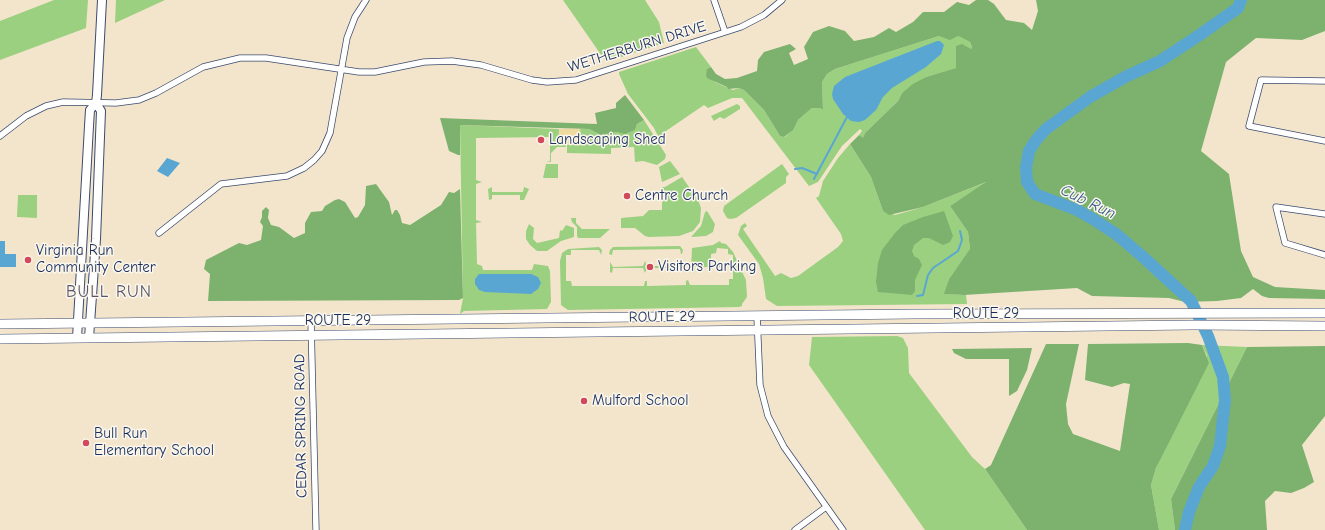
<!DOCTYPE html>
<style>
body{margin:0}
canvas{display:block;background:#f3e5cb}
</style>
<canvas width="1325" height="530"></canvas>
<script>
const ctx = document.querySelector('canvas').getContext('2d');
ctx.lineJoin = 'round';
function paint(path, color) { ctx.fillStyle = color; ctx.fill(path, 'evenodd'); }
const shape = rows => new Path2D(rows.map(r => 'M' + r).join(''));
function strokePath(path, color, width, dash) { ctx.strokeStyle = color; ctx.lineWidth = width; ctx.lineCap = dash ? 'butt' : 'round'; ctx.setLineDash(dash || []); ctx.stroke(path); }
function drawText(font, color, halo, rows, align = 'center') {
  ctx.font = font + ' "Comic Neue",sans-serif'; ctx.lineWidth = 3; ctx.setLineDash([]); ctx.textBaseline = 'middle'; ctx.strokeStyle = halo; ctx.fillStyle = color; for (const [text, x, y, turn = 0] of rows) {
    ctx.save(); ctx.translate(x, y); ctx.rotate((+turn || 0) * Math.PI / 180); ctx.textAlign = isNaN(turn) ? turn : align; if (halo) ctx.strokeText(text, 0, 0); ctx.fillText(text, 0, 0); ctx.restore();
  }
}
paint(shape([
 [54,0,88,0,86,28,0,60,0,21],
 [116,0,165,0,115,23],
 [563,0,645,0,659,22,664,43,606,62],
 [939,36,958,36,970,42,972,47,971,49,956,46,957,68,926,77,902,93,898,101,865,133,863,139,859,135,862,131,860,129,842,146,818,182,809,186,742,98,732,98,708,108,704,105,663,133,665,138,662,142,663,146,654,128,628,94,619,74,619,72,696,47,711,67,707,69,715,82,733,90,739,88,744,90,764,110,780,136,785,137,792,130,798,120,812,108,820,108,823,110,822,82,827,74,835,69],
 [737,104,740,106,740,109,724,119,720,117,714,121,711,116],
 [644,120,666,155,665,159,657,165,643,161,635,162,634,147,611,148,611,154,567,153,567,145,581,145,580,129,589,129,601,135,617,132,627,133,635,130,637,124],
 [460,125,559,129,559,145,566,145,566,147,557,147,551,153,551,162,546,161,550,161,550,137,476,138,476,180,482,182,476,184,476,220,482,222,476,223,477,264,482,266,483,270,532,270,534,264,548,266,550,271,551,302,547,309,464,311,460,314,463,298],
 [850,144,871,177,883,211,895,215,923,207,989,181,950,206,968,232,970,250,949,279,945,294,966,295,967,304,777,306,766,299,763,278,759,264,738,235,741,226,745,223,747,226,743,229,775,276,781,273,791,278,798,276,838,247,843,241,841,234,816,198,819,196,823,181,838,158],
 [670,161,680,174,662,182,659,167],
 [546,164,558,164,558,178,543,178],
 [782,164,789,174,786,177,786,183,736,218,730,219,727,218,723,211,724,206],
 [682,177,698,200,701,208,700,222,693,231,679,236,649,237,645,236,635,228,621,228,621,218,643,216,649,210,662,210,662,197,664,195,662,193,662,187,665,187],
 [492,187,492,192,523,192,524,187,529,189,524,200,520,200,520,195,492,195,492,199,489,200,488,189],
 [18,195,37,195,37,218,17,217],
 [707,211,715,224,713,232,706,236,691,237,701,226,705,212],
 [571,218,576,218,576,223,582,229,610,229,600,238,578,238,577,236,577,227,572,222],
 [529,224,534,228,533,239,537,243,559,238,560,230,562,231,566,225,574,228,574,237,561,241,547,251,537,251,530,245,526,239,526,231],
 [720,241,721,243,726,244,733,252,746,280,747,297,742,304,742,306,739,307,568,310,561,305,560,261,562,253,568,249,599,247,602,250,601,255,599,250,571,250,571,255,566,255,566,281,571,281,572,286,644,286,645,281,647,281,647,286,686,285,686,281,688,280,690,285,729,285,729,279,733,279,733,255,728,254,728,249,717,248,716,253,711,254,711,264,719,264,721,267,695,267,694,273,691,271,692,248,713,245],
 [680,246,683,250,682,254,681,254,680,249,613,250,612,255,609,254,610,250,613,247],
 [645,261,647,266,680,266,680,262,682,261,684,271,681,272,680,268,647,268,645,273,643,268,613,268,612,273,610,272,610,262,613,267,643,266],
 [897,336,903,338,908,348,909,373,972,457,985,469,1027,530,925,530,809,365,812,337],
 [1202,345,1247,347,1171,499,1175,530,1159,530,1151,485,1156,468,1207,356]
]), '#9bd080');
paint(shape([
 [976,0,988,0,994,4,1006,20,1024,23,1032,30,1038,11,1036,0,1325,0,1325,31,1302,40,1256,38,1226,62,1201,151,1229,174,1241,251,1253,277,1275,287,1325,290,1325,299,1269,298,1262,296,1253,289,1241,298,1217,301,1185,302,1169,298,1092,296,1077,288,964,295,944,294,949,279,970,249,968,232,950,206,986,182,923,207,889,215,883,211,871,177,850,144,859,135,863,138,865,133,898,101,902,93,913,84,926,77,956,68,956,46,962,44,971,49,972,47,970,42,958,36,950,40,939,36,835,69,827,74,822,82,823,110,820,108,812,108,798,120,793,130,784,137,780,136,764,110,744,90,739,88,728,89,727,87,707,78,706,75,707,69,711,67,716,74,725,79,737,78,757,71,758,60,764,52,790,44,796,49,789,53,794,65,808,59,804,47,813,32,829,26,845,31,854,41,874,37,889,28,896,32,913,22,923,12,944,12,957,2,969,5],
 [625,95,644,120,637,124,635,130,625,134,617,132,601,135,589,129,460,125,460,155,458,155,449,151,440,118,597,124,595,113,616,108,616,103],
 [376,184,389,202,392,215,395,210,397,210,400,215,402,223,410,225,441,205,449,192,454,193,460,189,463,298,459,300,208,301,210,274,204,269,206,260,239,243,247,245,261,240,263,226,260,222,262,217,262,211,266,207,269,210,268,218,271,225,279,227,294,238,305,233,305,223,311,212,322,211,325,206,335,200,339,199,345,202,355,218,358,217,365,205,366,186],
 [944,211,953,236,950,242,943,245,929,238,923,238,914,245,912,251,914,256,919,259,922,265,915,280,915,291,912,295,878,292,876,282,878,263,882,250,895,233,903,225,923,217],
 [1188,343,1202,345,1209,363,1156,468,1151,485,1159,530,1027,530,985,469,991,465,1046,344,1079,344,1066,404,1068,424,1073,434,1120,451,1130,384,1124,383,1112,387,1085,380,1088,344],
 [1325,346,1325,416,1302,445,1314,482,1304,488,1291,493,1275,491,1265,501,1267,530,1175,530,1171,499,1247,347],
 [1032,348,1027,370,1017,391,1009,396,1009,359,966,359,954,353,952,349]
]), '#7cb26e');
paint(shape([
 [559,129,580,129,581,145,558,145]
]), '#eeda9e');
paint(shape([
 [937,41,940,41,944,45,941,54,926,67,892,88,883,97,876,110,865,120,859,122,851,121,843,114,833,99,832,94,834,86,845,77],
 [167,158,180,163,168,177,157,171],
 [0,241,5,241,5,254,16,254,16,267,0,267],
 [479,274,531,274,538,277,541,283,538,289,531,294,485,292,479,290,475,284,475,279]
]), '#5aa6d3');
strokePath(shape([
 [795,169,802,168,817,174],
 [814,179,847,117],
 [917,296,923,295,928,275,933,268,958,251,962,240,960,231]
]), '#5aa6d3', 2);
strokePath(shape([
 [1185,530,1189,512,1199,487,1213,466,1220,446,1225,400,1223,377,1208,336,1191,301,1142,256,1116,234,1093,219,1077,210,1035,194,1027,182,1026,168,1029,151,1036,140,1046,129,1090,97,1125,77,1160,61,1198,36,1238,8,1241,0]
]), '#5aa6d3', 12);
const minor = shape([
 [714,0,725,32],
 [1325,81,1261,80,1249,126,1325,141],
 [0,136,26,116,46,106,63,102,116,103,139,100,156,93,203,67,240,58,266,58,359,72,375,72,424,62,452,61,481,65,532,80,547,82,576,80,741,27,764,15,782,0],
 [1325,214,1276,207,1285,243,1325,255],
 [159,233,221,184,287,176,304,168,314,160,322,151,330,133,347,38,355,17,366,0],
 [757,316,760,385,768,416,784,447,843,530],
 [311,321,316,530],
 [795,530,826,507]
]);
const secondary = shape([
 [77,338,89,126,90,110,96,103,97,95,102,0],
 [89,338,96,239,101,111,96,103]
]);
const primary = shape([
 [0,324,915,314,1325,313],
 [0,339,1194,325,1325,326]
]);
strokePath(minor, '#3b4a6e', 7);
strokePath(secondary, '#3b4a6e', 10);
strokePath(primary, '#3b4a6e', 10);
strokePath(minor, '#fff', 5.5);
strokePath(secondary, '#fff', 8);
strokePath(primary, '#fff', 9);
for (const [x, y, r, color] of [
 [541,140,4,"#d1495b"],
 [627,196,4,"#d1495b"],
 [28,260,4,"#d1495b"],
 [650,267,4,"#d1495b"],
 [584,401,4,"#d1495b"],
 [86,443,4,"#d1495b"]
]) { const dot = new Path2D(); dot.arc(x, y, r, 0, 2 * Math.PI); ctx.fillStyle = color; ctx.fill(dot); strokePath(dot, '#fbf7ec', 1.5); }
drawText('15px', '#1b2f5e', '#fbf7ec', [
 ["WETHERBURN DRIVE",637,47,-17],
 ["ROUTE 29",986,314],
 ["ROUTE 29",662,317,-1],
 ["ROUTE 29",338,321],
 ["CEDAR SPRING ROAD",301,426,-91]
]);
drawText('15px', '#1b2f5e', '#fbf7ec', [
 ["Landscaping Shed",549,140],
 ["Centre Church",635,196],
 ["Virginia Run",36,251],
 ["Community Center",36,268],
 ["Visitors Parking",658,267],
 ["Mulford School",592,401],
 ["Bull Run",94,434],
 ["Elementary School",94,451]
], 'left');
drawText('italic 16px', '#315987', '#fbf7ec', [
 ["Cub Run",1088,202,26]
]);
ctx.letterSpacing = '1px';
drawText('17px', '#5b556b', '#fbf7ec', [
 ["BULL RUN",109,292]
]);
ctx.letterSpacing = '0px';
</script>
